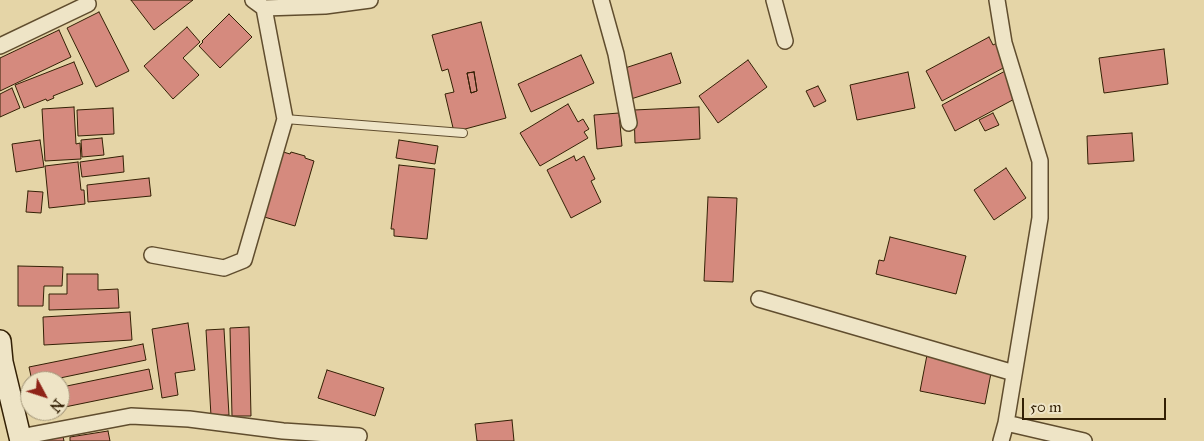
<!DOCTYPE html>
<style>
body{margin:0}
#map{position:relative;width:1204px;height:441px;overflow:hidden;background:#e5d5a7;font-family:"IM FELL Great Primer",serif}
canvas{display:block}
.north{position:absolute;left:20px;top:371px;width:50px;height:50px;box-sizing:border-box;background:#eee4c6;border:1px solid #a39679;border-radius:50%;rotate:130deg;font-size:14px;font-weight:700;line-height:20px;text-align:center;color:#332005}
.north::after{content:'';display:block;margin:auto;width:18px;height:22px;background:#8f2418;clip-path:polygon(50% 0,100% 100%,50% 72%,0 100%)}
.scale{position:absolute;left:1022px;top:398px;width:144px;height:22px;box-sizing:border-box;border:2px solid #332005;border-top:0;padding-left:6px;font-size:15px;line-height:18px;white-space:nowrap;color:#332005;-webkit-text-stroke:4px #eee4c6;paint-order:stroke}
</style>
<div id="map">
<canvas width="1204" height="441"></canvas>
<div class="north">N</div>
<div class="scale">50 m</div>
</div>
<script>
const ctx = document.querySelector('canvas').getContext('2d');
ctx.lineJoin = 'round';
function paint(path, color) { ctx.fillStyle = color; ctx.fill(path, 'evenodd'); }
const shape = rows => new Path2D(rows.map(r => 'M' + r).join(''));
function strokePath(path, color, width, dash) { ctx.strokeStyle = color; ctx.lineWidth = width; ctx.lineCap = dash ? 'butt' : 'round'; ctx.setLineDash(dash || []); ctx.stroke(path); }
const building = shape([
 [131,0,193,0,154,30,131,0],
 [99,12,129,71,96,87,67,28,99,12],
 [229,14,252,37,220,68,199,46,203,42,202,41,229,14],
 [481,22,506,118,454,132,445,94,454,92,448,69,442,71,432,35,481,22],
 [474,72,477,91,471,93,467,73,474,72],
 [187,27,200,42,183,58,199,75,173,99,144,66,187,27],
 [59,30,71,57,0,91,0,58,59,30],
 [989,37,993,45,999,42,1005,67,942,101,926,71,989,37],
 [1164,49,1168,84,1104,93,1099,58,1164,49],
 [671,53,681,83,631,99,622,69,671,53],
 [581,55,594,83,531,112,518,84,581,55],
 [748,60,767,87,718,123,699,96,748,60],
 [74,62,83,84,53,96,54,98,47,101,46,99,24,108,15,85,74,62],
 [1007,70,1020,96,955,131,942,105,1007,70],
 [474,72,477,91,471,93,467,73,474,72],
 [908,72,915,108,857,120,850,85,908,72],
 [818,86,826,101,814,107,806,91,818,86],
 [12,88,20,108,0,117,0,94,12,88],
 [568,104,578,122,583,119,589,129,584,132,588,138,540,166,520,133,568,104],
 [74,107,76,144,80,143,81,159,45,161,42,109,74,107],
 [699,107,700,139,635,143,634,110,699,107],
 [113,108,114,134,78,136,77,110,113,108],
 [619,113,622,146,597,149,594,115,619,113],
 [993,113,999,125,985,131,979,120,993,113],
 [1132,133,1134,161,1088,164,1087,136,1132,133],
 [102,138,104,155,82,157,81,140,102,138],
 [40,140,44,167,16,172,12,144,40,140],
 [399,140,438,146,435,164,396,158,399,140],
 [280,151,290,154,291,152,305,156,305,158,314,161,295,226,261,216,280,151],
 [123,156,124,172,82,177,80,162,123,156],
 [574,156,576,161,584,156,595,179,591,181,601,202,571,218,547,170,574,156],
 [78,162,81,190,84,190,85,204,49,208,45,166,78,162],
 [399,165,435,169,427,239,394,236,394,229,391,229,399,165],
 [1006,168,1026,198,994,220,974,190,1006,168],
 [149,178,151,196,88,202,87,185,149,178],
 [28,191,43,192,41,213,26,212,28,191],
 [708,197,737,198,733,282,704,281,708,197],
 [890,237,966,256,956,294,876,274,879,260,884,261,890,237],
 [18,266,63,267,62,286,44,286,43,306,18,306,18,266],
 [67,274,98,274,98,290,118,289,119,308,49,310,49,294,67,294,67,274],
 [130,312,132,340,44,345,43,317,130,312],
 [188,323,195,370,175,373,178,395,162,398,152,329,188,323],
 [249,327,251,416,232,416,230,328,249,327],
 [224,329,229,415,211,416,206,330,224,329],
 [143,344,146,360,60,378,62,387,149,369,153,389,60,408,60,381,32,381,29,367,143,344],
 [927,355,992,368,985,404,920,391,927,355],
 [327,370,384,388,375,416,318,398,327,370],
 [512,420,514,441,477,441,475,424,512,420],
 [108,431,110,441,70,441,70,437,108,431],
 [62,432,64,441,44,441,43,436,62,432]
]);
paint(building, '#d58a7e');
strokePath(building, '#332005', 1);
const lane = shape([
 [285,119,463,133]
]);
const street = shape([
 [253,0,264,8,325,6,370,0],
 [601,0,616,54,629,123],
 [774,0,785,41],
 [997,0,1004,43,1040,161,1040,218,1006,423,1001,441],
 [0,46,88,4],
 [152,255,224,268,244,260,285,119,264,8],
 [759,299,1014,373],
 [1006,423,1084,441],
 [20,437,131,416,189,419,283,431,359,436]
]);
const secondary = shape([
 [0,341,2,362,21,441]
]);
strokePath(lane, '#604d2e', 10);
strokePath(street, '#604d2e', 18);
strokePath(secondary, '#332005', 24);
strokePath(lane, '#eee4c6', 8);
strokePath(street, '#eee4c6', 15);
strokePath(secondary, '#eee4c6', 21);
</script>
